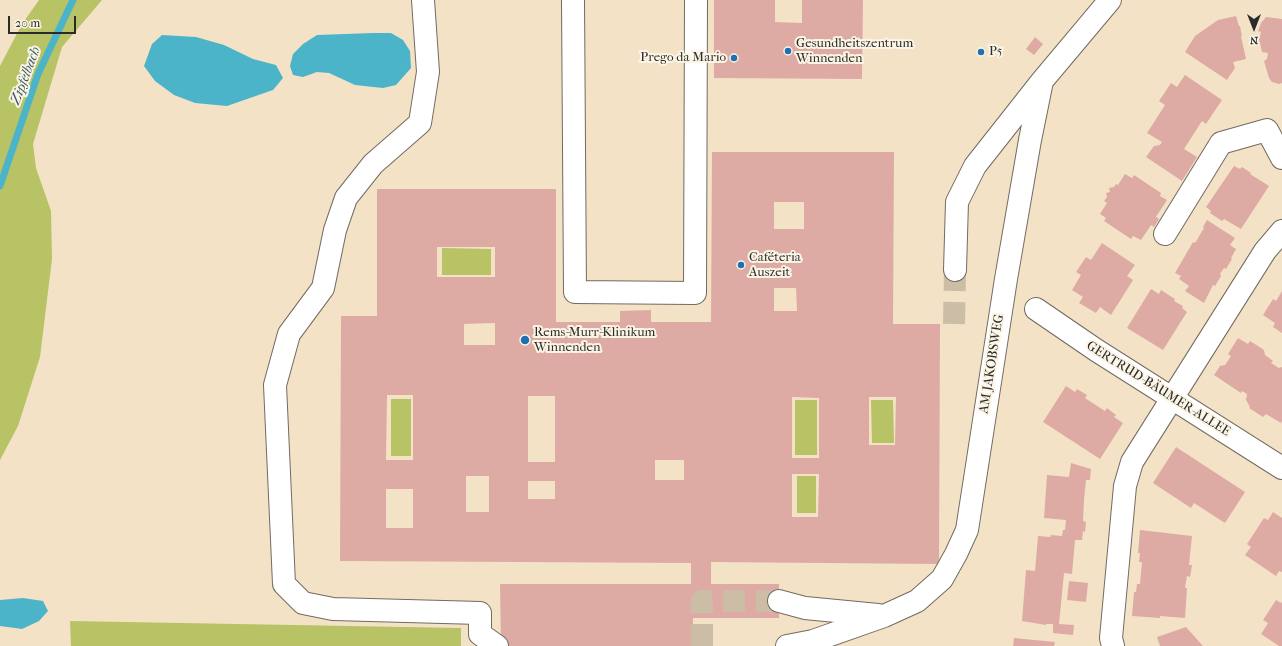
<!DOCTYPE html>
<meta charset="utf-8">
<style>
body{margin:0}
#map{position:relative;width:1282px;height:646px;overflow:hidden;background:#f4e2c6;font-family:"IM FELL French Canon",serif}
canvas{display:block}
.north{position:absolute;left:1234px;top:8px;width:40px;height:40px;-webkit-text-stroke:3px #fcf5e5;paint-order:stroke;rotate:180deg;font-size:11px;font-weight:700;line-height:16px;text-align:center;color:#2b2b2b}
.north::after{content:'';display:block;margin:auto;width:14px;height:18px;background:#2b2b2b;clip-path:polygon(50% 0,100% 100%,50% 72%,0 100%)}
.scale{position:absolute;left:8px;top:16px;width:68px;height:18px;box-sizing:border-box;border:2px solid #2b2b2b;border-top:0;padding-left:5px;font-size:12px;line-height:14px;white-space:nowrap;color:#2b2b2b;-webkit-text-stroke:3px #fcf5e5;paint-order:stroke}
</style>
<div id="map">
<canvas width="1282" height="646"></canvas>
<div class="north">N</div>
<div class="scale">20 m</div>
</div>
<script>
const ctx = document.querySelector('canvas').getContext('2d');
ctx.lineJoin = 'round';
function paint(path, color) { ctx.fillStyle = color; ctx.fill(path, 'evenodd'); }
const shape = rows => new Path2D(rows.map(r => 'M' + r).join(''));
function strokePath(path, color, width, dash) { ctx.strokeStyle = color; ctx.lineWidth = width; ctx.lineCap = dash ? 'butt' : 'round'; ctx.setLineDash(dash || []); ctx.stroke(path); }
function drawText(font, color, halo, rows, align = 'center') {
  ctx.font = font + ' "IM FELL French Canon",serif'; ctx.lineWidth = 4; ctx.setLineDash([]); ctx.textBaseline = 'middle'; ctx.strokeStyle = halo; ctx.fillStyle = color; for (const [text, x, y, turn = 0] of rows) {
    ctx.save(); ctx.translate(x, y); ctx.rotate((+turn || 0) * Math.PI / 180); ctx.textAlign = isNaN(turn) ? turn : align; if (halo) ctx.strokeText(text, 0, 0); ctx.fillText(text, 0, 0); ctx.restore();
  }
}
paint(shape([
 [39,0,102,0,62,47,33,144,36,168,51,211,52,259,40,357,18,426,0,460,0,66,22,24],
 [442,248,491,249,491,275,442,275],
 [391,399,411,399,411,456,391,456],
 [795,400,817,400,817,455,795,455],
 [871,400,893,400,894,443,872,443],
 [797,476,816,476,816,513,797,513],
 [70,621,461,628,461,646,71,646]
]), '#b7c365');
paint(shape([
 [373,33,391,33,403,40,410,51,411,68,396,85,383,88,355,85,329,73,317,72,303,77,293,75,290,66,293,54,303,44,317,35],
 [162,35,196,37,224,45,253,59,276,65,283,78,273,90,227,106,195,103,174,95,155,81,144,66,152,44],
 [23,598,43,601,48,611,39,621,22,629,0,626,0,600]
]), '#4bb4c9');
strokePath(shape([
 [0,186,38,74,73,0]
]), '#4bb4c9', 7);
paint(shape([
 [714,0,775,0,775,22,802,23,802,0,863,0,862,79,714,78],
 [1236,16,1239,26,1240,26,1242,36,1241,36,1246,59,1233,62,1235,68,1227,80,1185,52,1195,36,1218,20],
 [1266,17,1282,19,1282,83,1279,84,1272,82,1269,78,1264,61,1267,59,1268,53,1262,52,1259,39,1261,32,1258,31,1261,23],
 [1035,37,1043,44,1034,55,1026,49],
 [1185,75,1222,100,1206,124,1202,121,1184,149,1197,157,1182,181,1146,157,1154,146,1160,145,1162,142,1147,133,1165,105,1159,101,1171,83,1177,87],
 [712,152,894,152,893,324,940,324,939,564,711,562,711,584,779,584,779,618,693,618,693,646,501,646,500,584,691,584,691,563,340,561,341,316,377,316,377,189,556,189,556,322,620,322,620,311,651,310,651,322,711,322],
 [774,202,804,202,804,229,774,229],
 [437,247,495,247,495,277,437,277],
 [774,288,796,288,797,311,774,311],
 [495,323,495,345,464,345,464,324],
 [387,395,413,395,413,460,386,460],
 [528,396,555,396,555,462,528,462],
 [792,397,819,398,819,458,792,458],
 [869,397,896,397,895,445,869,445],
 [655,460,684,460,684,480,655,480],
 [792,474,819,474,818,517,792,517],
 [466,476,489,476,489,512,466,512],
 [528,481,555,481,555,499,528,499],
 [386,489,413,489,413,528,386,528],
 [1234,166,1240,169,1242,167,1251,173,1250,174,1269,186,1241,229,1224,219,1222,221,1210,213,1211,211,1206,207],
 [1125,174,1132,178,1134,175,1161,193,1160,196,1167,200,1156,217,1159,219,1154,227,1151,225,1141,240,1133,236,1131,239,1104,221,1106,218,1100,214,1107,203,1104,201,1107,197,1106,193,1110,192,1109,188,1114,187,1116,184,1118,185],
 [1207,220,1235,238,1230,245,1236,249,1231,258,1232,259,1226,269,1224,268,1220,274,1221,276,1215,286,1213,285,1204,303,1185,291,1189,286,1179,279,1181,276,1175,273,1193,242,1195,243,1204,228,1203,227],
 [1102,243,1135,265,1127,276,1133,280,1111,315,1100,307,1096,313,1079,303,1083,297,1072,290,1081,275,1076,272,1086,257,1091,260],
 [1151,289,1159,294,1161,290,1175,299,1174,301,1183,306,1182,308,1187,312,1163,350,1127,328],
 [1282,291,1282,333,1273,327,1275,323,1263,315,1273,299,1276,301],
 [1238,338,1248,344,1250,341,1264,350,1265,355,1273,361,1271,363,1279,368,1282,367,1282,421,1281,423,1266,414,1263,417,1249,408,1250,407,1246,400,1247,394,1242,391,1241,393,1214,375,1220,366,1225,365,1231,356,1228,354],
 [1066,386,1075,392,1077,389,1087,395,1085,398,1105,411,1107,408,1116,415,1114,417,1123,423,1100,459,1043,422],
 [1176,447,1245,492,1225,523,1194,503,1191,508,1153,483],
 [1071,463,1091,469,1090,480,1086,480,1084,500,1083,521,1086,522,1085,532,1083,531,1082,540,1075,540,1072,574,1064,573,1059,624,1074,625,1073,635,1053,633,1053,624,1046,624,1046,625,1022,621,1026,570,1035,571,1038,536,1050,537,1051,535,1062,536,1063,530,1065,530,1066,520,1044,518,1047,475,1069,477],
 [1273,512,1282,518,1282,572,1279,571,1276,576,1245,555,1251,547,1247,544,1264,518,1268,520],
 [1140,530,1192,536,1189,565,1192,565,1190,577,1187,576,1185,588,1187,588,1185,618,1160,616,1160,618,1132,616,1134,592,1136,592,1137,584,1140,584,1142,562,1139,562,1140,553,1138,553],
 [1069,581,1088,583,1086,602,1067,600],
 [1276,600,1281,603,1282,602,1282,646,1279,646,1261,634,1268,623,1263,620],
 [1186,627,1203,646,1160,646,1157,637],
 [1014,638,1055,642,1054,646,1013,646]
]), '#ddaba4');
strokePath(shape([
 [954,324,955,270],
 [702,646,702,601,779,601]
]), '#ccbda7', 22, [22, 11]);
const minor = shape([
 [423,0,428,72,420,123,373,164,346,198,335,230,323,288,289,334,275,385,284,584,303,603,333,609,480,613,480,634,497,646],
 [573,0,575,292,695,293,696,0],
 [1165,234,1221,143,1267,130,1282,158],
 [955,270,957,202,975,166,1042,81,1110,0],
 [1036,309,1096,350,1282,468],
 [779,601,805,608,878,615],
 [787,646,813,641,884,616,917,601,942,579,956,554,967,530,1006,279,1030,140,1042,81],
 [1113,646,1111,638,1125,486,1132,462,1265,251,1282,231]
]);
strokePath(minor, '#716b61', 24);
strokePath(minor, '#fff', 22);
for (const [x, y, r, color] of [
 [788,51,4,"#1f6fb2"],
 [981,52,4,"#1f6fb2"],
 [734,58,4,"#1f6fb2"],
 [741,265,4,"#1f6fb2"],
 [525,340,5,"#1f6fb2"]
]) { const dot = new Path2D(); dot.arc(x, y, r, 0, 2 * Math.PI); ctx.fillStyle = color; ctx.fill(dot); strokePath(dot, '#fcf5e5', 1.5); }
drawText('13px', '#2b2b2b', '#fcf5e5', [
 ["Gesundheitszentrum",796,44],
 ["Winnenden",796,59],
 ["P5",989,52],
 ["Prego da Mario",726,58,"right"],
 ["Caféteria",749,258],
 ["Auszeit",749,273],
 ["Rems-Murr-Klinikum",534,333],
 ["Winnenden",534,348]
], 'left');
drawText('13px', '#2b2b2b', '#fcf5e5', [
 ["AM JAKOBSWEG",992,364,-81],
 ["GERTRUD-BÄUMER-ALLEE",1158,389,32]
]);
drawText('italic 14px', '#365b62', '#fcf5e5', [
 ["Zipfelbach",26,76,-69]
]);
</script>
